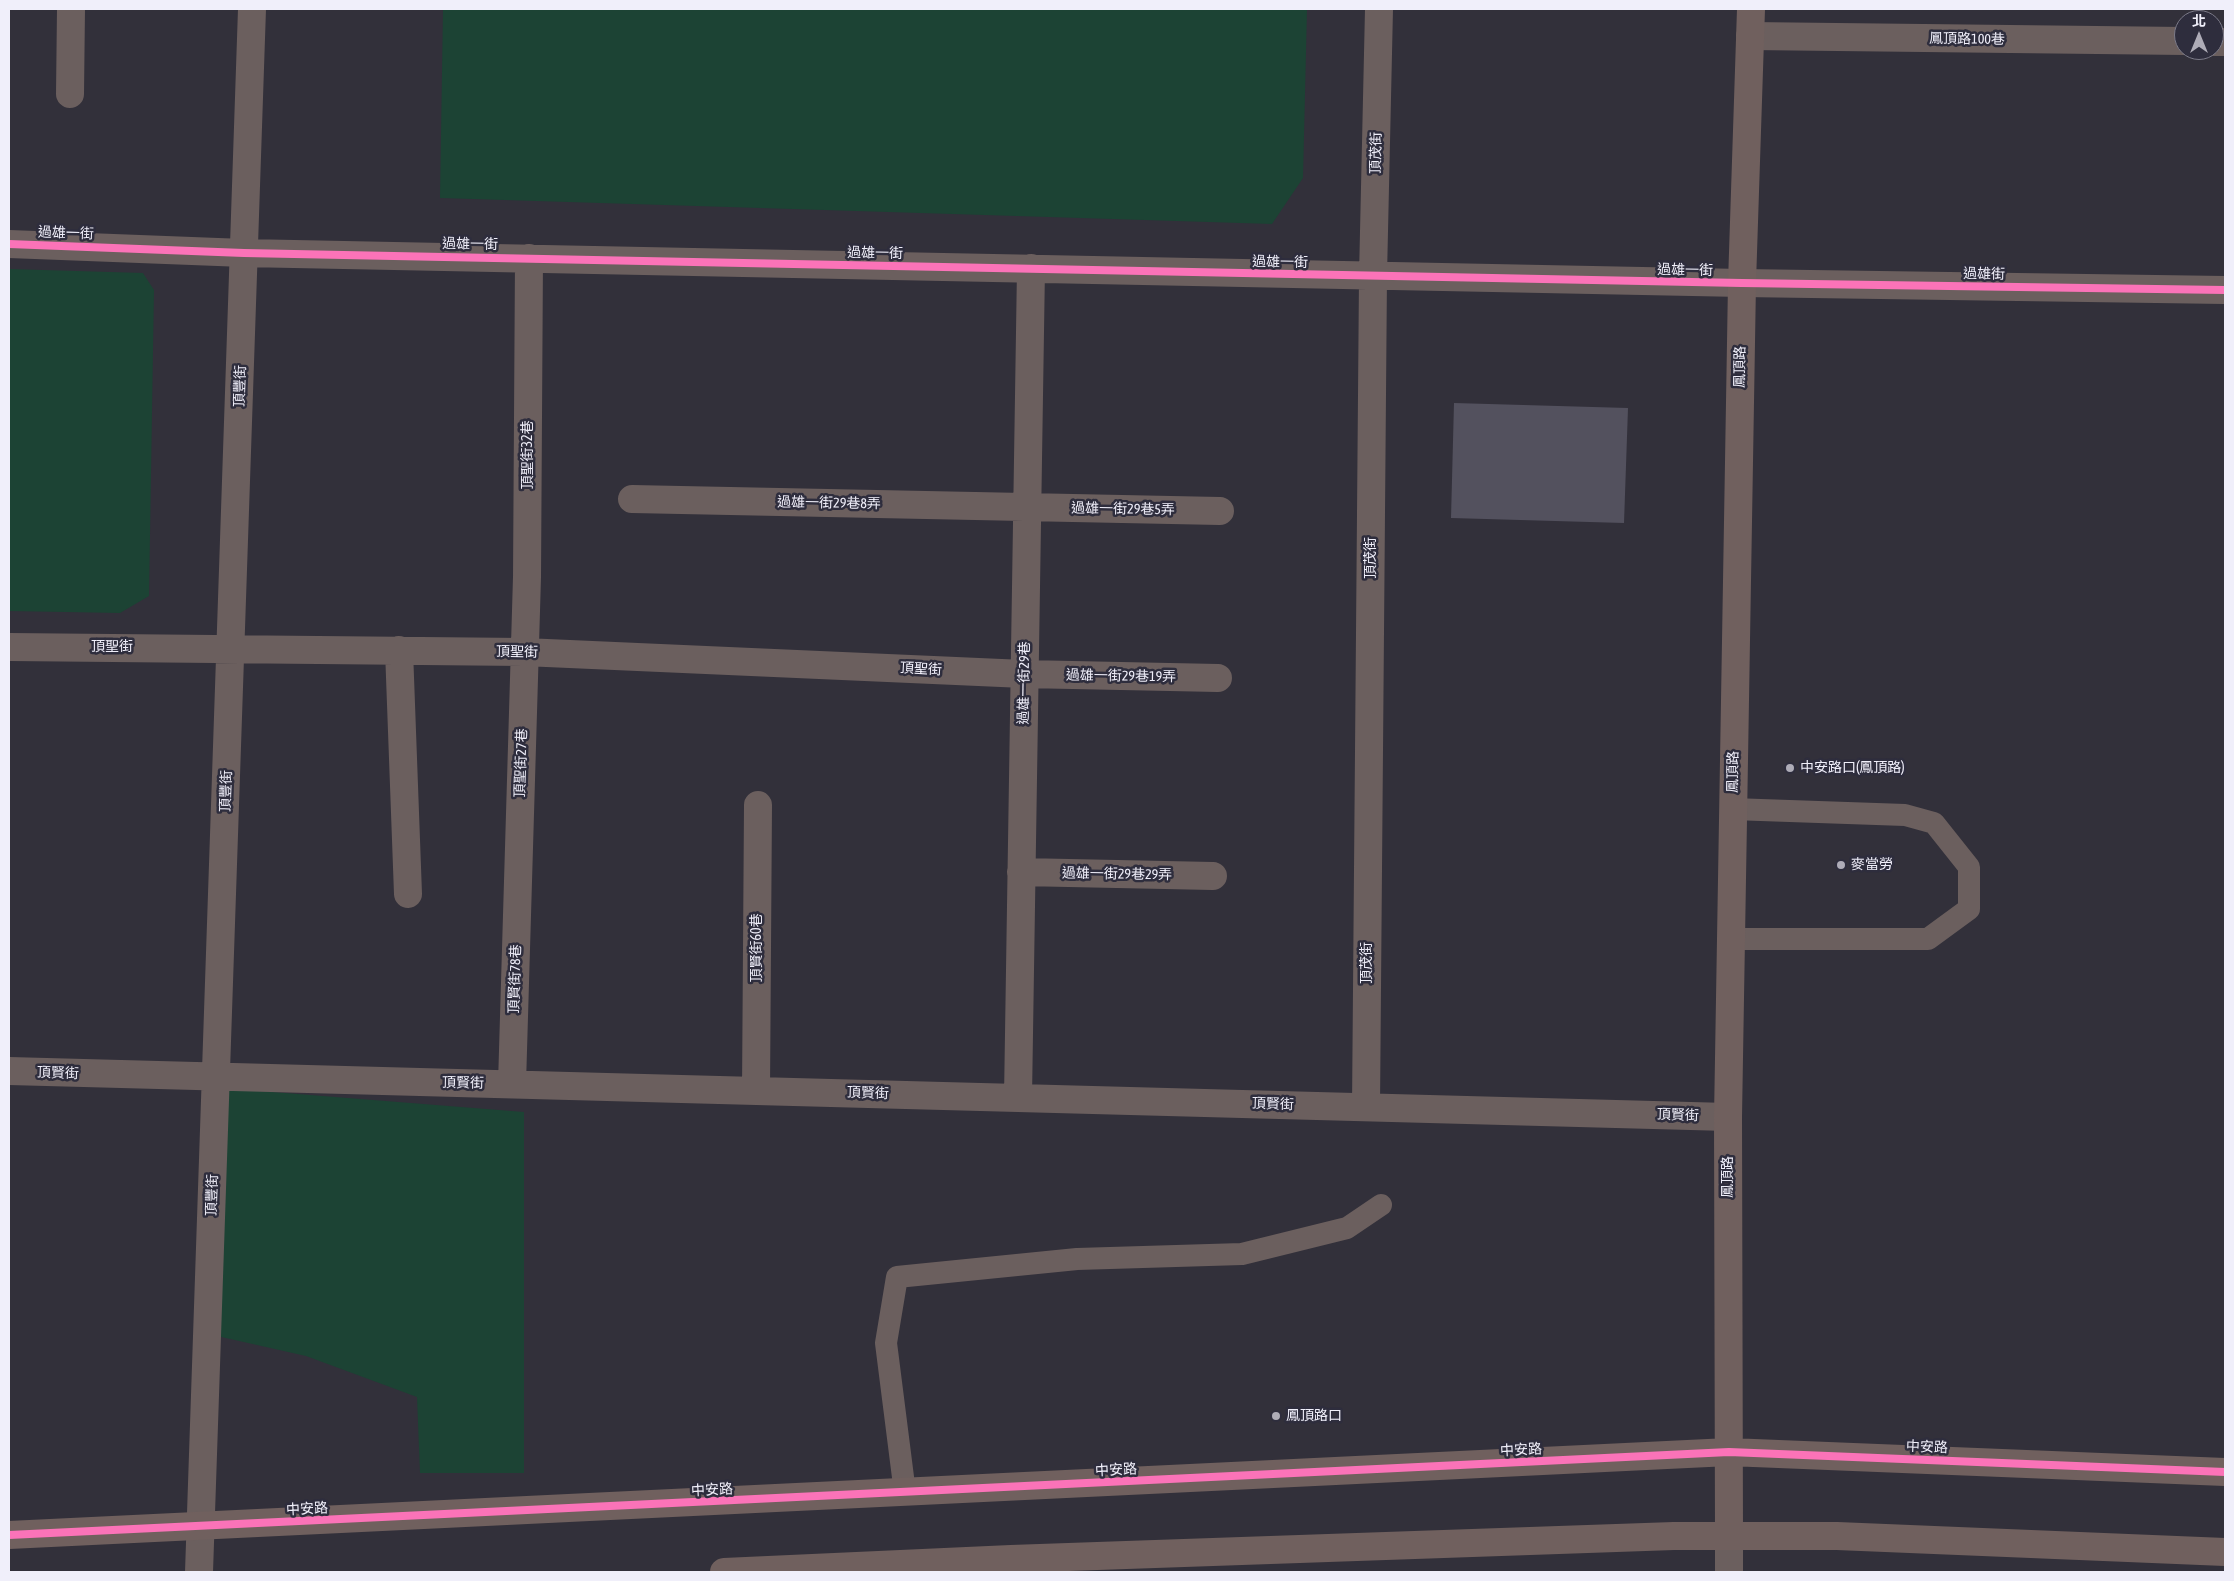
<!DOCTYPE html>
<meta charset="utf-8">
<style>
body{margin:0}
#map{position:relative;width:2234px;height:1581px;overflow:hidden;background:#32303a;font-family:"Asap Condensed","Noto Sans TC",sans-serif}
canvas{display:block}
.frame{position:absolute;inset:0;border:10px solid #f0effa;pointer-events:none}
.north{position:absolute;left:2174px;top:10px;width:50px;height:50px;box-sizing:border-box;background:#2e2d3d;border:1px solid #7c7b89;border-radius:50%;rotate:0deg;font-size:14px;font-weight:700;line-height:20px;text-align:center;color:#f0effa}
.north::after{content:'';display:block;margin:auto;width:18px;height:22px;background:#aeacb7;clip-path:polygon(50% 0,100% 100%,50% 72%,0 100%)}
</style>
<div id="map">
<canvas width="2234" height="1581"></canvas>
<div class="frame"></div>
<div class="north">北</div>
</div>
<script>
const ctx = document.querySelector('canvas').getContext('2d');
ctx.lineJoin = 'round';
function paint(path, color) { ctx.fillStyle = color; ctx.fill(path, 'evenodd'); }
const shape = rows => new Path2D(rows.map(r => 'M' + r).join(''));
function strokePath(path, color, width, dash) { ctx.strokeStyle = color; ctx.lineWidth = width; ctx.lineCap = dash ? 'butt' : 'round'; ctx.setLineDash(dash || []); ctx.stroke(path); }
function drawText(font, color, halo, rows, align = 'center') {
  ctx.font = font + ' "Asap Condensed","Noto Sans TC",sans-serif'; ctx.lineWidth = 5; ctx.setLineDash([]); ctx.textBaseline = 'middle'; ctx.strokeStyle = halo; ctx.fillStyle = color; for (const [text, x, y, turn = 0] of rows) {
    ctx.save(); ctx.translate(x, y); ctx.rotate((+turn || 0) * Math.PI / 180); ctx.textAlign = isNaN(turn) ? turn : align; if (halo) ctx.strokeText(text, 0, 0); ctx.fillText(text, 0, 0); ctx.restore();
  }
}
paint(shape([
 [443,9,1307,9,1303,178,1272,224,440,198],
 [9,269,143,273,154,290,149,596,120,613,9,611],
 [222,1088,524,1112,524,1473,420,1473,417,1397,306,1356,208,1334]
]), '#1c4334');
paint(shape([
 [1454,403,1628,408,1624,523,1451,518]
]), '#53515e');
strokePath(shape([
 [1730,939,1928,939,1969,909,1969,867,1934,823,1905,815,1732,809],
 [905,1493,886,1343,897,1277,1077,1259,1242,1254,1347,1228,1381,1205]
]), '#6b5f5e', 22);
strokePath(shape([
 [1750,36,2184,41],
 [2214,42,2225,42],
 [70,94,71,9],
 [9,244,244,253,1742,283,2225,290],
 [632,499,1220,511],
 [9,647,524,652,1024,674,1218,678],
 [399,650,408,894],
 [1021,872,1213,876],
 [9,1071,1728,1117],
 [512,1084,527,577,529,258],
 [756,1090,758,805],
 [1018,1097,1031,268],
 [1366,1107,1373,276,1379,9],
 [1729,1535,1729,1572],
 [199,1572,252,9]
]), '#6b5f5e', 28);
strokePath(shape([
 [9,1535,1729,1452,2225,1472],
 [1729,1535,1728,1117,1742,283,1751,9],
 [724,1572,1011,1559,1674,1536,1837,1536,2225,1552]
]), '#70605e', 28);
strokePath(shape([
 [9,244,244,253,1742,283,2225,290],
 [9,1535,1729,1452,2225,1472]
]), '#fb73b8', 8);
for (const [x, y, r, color] of [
 [1790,768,5,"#aeacb7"],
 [1841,865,5,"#aeacb7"],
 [1276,1416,5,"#aeacb7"]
]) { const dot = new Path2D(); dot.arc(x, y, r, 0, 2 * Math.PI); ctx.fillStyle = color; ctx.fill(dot); strokePath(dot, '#2e2d3d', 2); }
drawText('14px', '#f0effa', '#2e2d3d', [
 ["鳳頂路100巷",1967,39,1],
 ["頂茂街",1376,153,-89],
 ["過雄一街",66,233,2],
 ["過雄一街",470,244,1],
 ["過雄一街",875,253,1],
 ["過雄一街",1280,262,1],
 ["過雄一街",1685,270,1],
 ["過雄街",1984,274,1],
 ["鳳頂路",1740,367,-89],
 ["頂豐街",240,386,-88],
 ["頂聖街32巷",528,455,-90],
 ["過雄一街29巷8弄",829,503,1],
 ["過雄一街29巷5弄",1123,509,1],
 ["頂茂街",1371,558,-90],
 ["頂聖街",112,647],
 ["頂聖街",517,652,1],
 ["頂聖街",921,669,3],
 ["過雄一街29巷19弄",1121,676,1],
 ["過雄一街29巷",1024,683,-89],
 ["頂聖街27巷",521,763,-88],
 ["鳳頂路",1733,772,-89],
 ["頂豐街",226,791,-88],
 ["過雄一街29巷29弄",1117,874,1],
 ["頂賢街60巷",757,948,-90],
 ["頂茂街",1367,963,-90],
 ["頂賢街78巷",515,979,-88],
 ["頂賢街",58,1073,2],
 ["頂賢街",463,1083,1],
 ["頂賢街",868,1093,2],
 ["頂賢街",1273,1104,2],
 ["頂賢街",1678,1115,2],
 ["鳳頂路",1728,1177,-90],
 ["頂豐街",212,1195,-88],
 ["中安路",1927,1447,2],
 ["中安路",1521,1450,-3],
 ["中安路",1116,1470,-3],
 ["中安路",712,1490,-3],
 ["中安路",307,1509,-3]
]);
drawText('14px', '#f0effa', '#2e2d3d', [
 ["中安路口(鳳頂路)",1800,768],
 ["麥當勞",1851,865],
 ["鳳頂路口",1286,1416]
], 'left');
</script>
